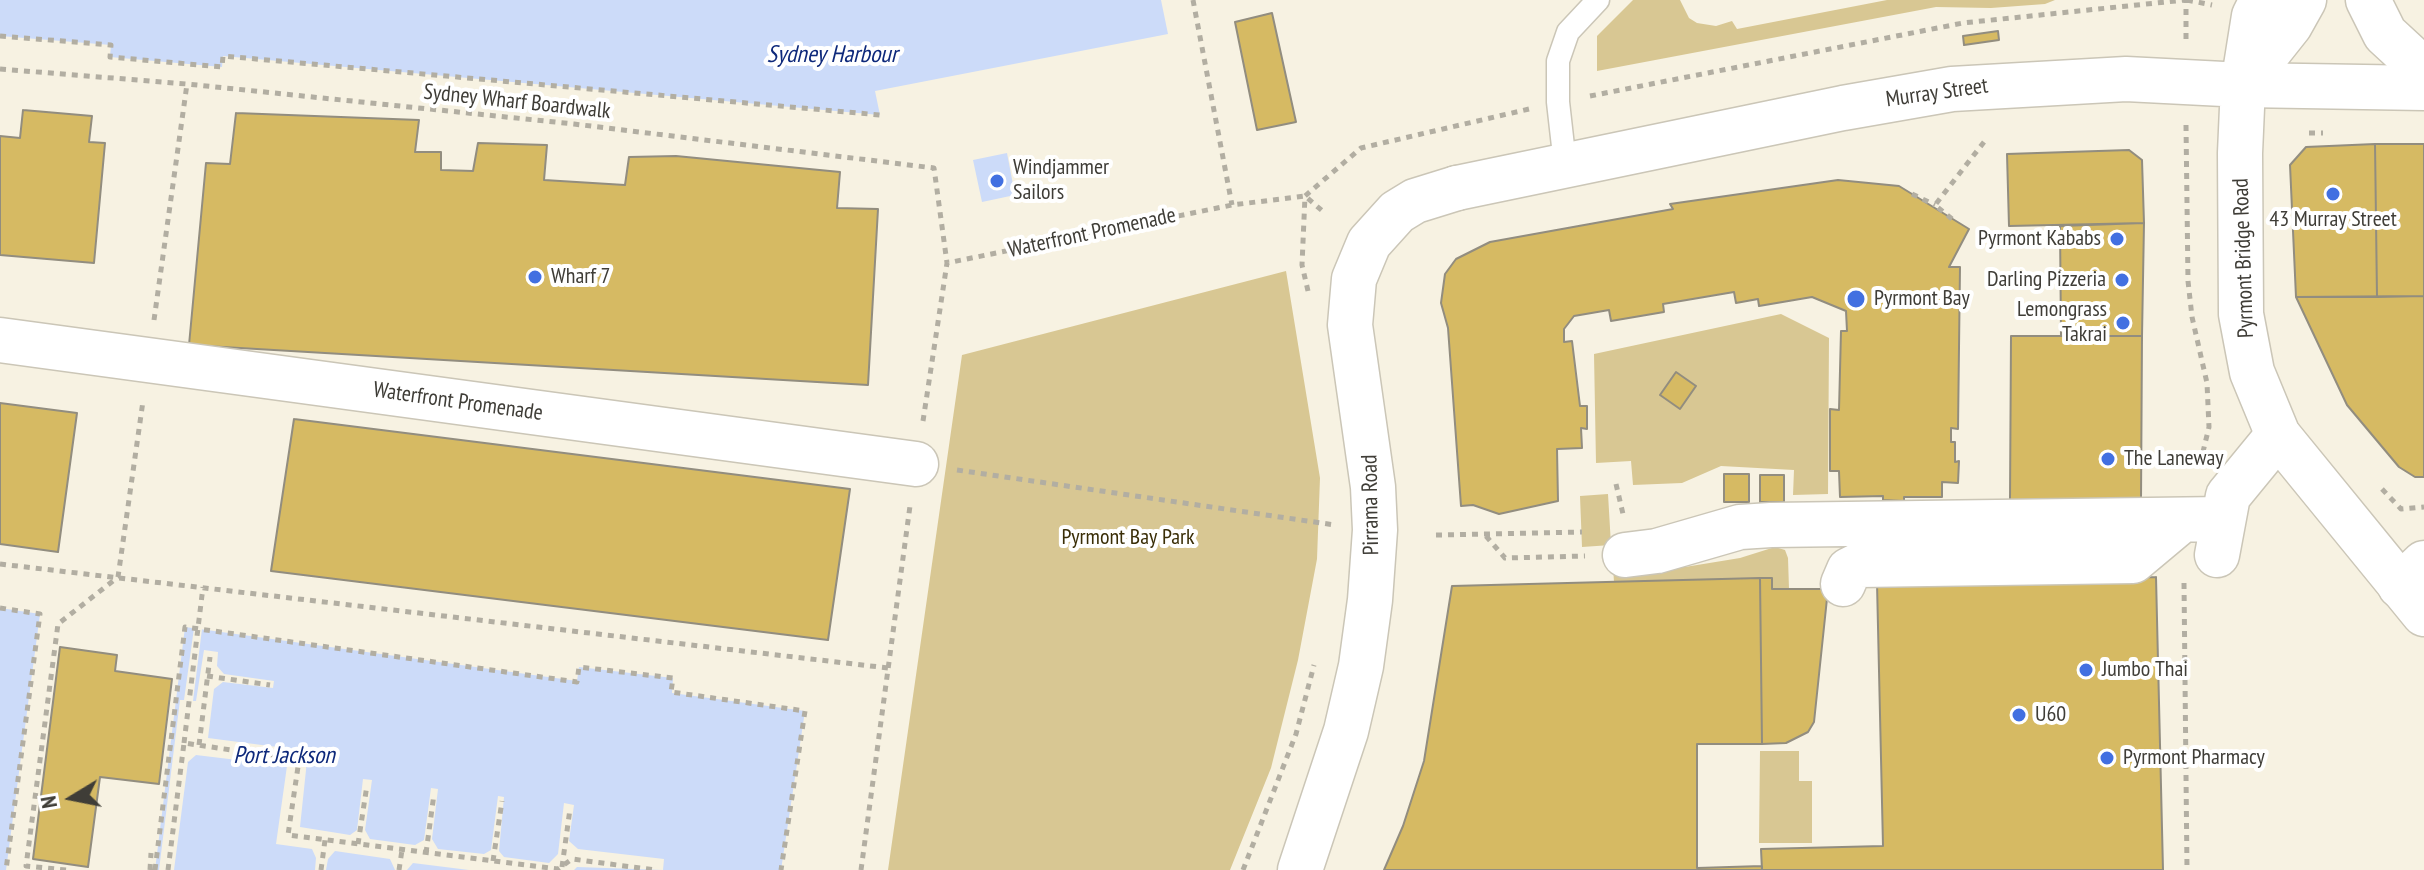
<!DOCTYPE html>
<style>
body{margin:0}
#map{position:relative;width:2424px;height:870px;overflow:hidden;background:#f7f2e2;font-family:"PT Sans Narrow",sans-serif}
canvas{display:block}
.north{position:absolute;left:32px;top:758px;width:80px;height:80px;-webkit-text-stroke:6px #fff;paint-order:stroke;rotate:260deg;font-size:22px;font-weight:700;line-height:32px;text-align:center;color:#3f3d37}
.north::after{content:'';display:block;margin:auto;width:28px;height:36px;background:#3f3d37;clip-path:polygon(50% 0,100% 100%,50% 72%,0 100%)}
</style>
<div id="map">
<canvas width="2424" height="870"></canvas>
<div class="north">N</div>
</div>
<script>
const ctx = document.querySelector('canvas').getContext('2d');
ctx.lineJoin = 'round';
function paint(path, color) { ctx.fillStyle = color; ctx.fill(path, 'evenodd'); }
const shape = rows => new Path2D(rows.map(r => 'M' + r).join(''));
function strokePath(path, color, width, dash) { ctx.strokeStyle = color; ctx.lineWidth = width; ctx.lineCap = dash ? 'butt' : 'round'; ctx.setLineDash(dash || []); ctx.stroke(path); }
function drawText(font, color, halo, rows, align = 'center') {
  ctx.font = font + ' "PT Sans Narrow",sans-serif'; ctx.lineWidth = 8; ctx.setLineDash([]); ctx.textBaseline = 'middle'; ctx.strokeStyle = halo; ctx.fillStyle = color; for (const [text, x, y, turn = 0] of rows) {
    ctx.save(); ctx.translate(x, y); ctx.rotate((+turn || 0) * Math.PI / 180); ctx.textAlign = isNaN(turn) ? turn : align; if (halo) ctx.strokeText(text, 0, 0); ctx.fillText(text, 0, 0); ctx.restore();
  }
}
paint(shape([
 [1633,0,1680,0,1689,18,1697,23,1716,26,1732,21,1737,29,1887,0,2055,0,2045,4,1991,8,1936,7,1597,71,1597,36],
 [1286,271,1320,478,1317,559,1298,660,1271,768,1230,870,888,870,962,355],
 [1781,314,1829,338,1828,494,1793,495,1794,470,1721,466,1682,483,1633,485,1631,461,1596,463,1594,354],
 [1608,494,1611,545,1582,547,1580,496],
 [1775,547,1785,550,1788,558,1789,589,1772,589,1760,578,1614,582,1613,566,1685,567,1740,558],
 [1760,751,1799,751,1799,781,1812,781,1812,843,1759,843]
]), '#d8c793');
paint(shape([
 [0,0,1161,0,1168,34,875,91,880,115,223,56,222,67,110,57,111,45,0,36],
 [1007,153,1015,195,982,202,973,160],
 [0,608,40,614,6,870,0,870],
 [185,627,577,681,579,667,673,678,672,693,805,711,781,870,155,870]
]), '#ccdbf9');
paint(shape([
 [194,628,202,629,193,701,196,701,204,650,218,652,217,666,224,674,274,681,273,688,223,682,214,689,208,738,308,751,300,827,350,835,357,830,363,779,372,780,365,830,370,839,415,845,424,840,431,788,438,789,432,839,438,849,484,854,491,850,498,796,504,797,499,851,504,857,549,863,558,854,564,803,574,805,569,841,578,849,664,859,663,870,577,867,574,870,469,870,413,863,407,870,395,870,390,859,335,851,328,859,326,870,315,870,316,858,312,849,276,844,287,766,196,755,188,762,174,870,159,870,180,700,184,700]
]), '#f7f2e2');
const building = shape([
 [1272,13,1296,122,1257,130,1235,22,1272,13],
 [1998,31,1999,40,1964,45,1963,36,1998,31],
 [23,110,92,116,89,142,105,143,94,263,0,255,0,136,20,138,23,110],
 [236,113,419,120,415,152,441,152,441,170,473,171,478,143,547,145,544,180,625,185,629,157,676,156,840,172,837,208,878,209,868,385,189,345,206,163,230,164,236,113],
 [2375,144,2377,297,2296,297,2290,165,2306,147,2375,144],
 [2375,144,2424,144,2424,296,2377,297,2375,144],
 [2129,150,2142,160,2144,223,2009,226,2007,154,2129,150],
 [1838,180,1899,186,1969,229,1949,267,1960,267,1958,429,1951,428,1951,442,1955,442,1955,462,1959,461,1958,483,1942,482,1942,497,1904,497,1904,501,1883,500,1883,496,1840,497,1839,471,1830,471,1830,409,1839,410,1841,331,1847,331,1846,311,1812,297,1759,306,1758,299,1736,303,1734,292,1663,304,1664,312,1611,321,1609,310,1574,316,1564,329,1564,342,1572,341,1580,406,1587,406,1587,429,1581,428,1582,448,1557,449,1558,501,1499,514,1473,505,1461,506,1448,328,1441,303,1445,274,1456,259,1490,242,1673,209,1670,204,1838,180],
 [2144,223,2142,336,2061,336,2060,226,2144,223],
 [2424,296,2424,477,2415,477,2399,467,2347,405,2296,297,2424,296],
 [2011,336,2142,336,2141,501,2010,500,2011,336],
 [1676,372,1696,386,1680,409,1660,395,1676,372],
 [0,403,77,413,58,552,0,544,0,403],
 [294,419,850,489,828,640,271,571,294,419],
 [1724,474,1749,474,1749,502,1724,502,1724,474],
 [1760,475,1784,475,1784,502,1760,502,1760,475],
 [2156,577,2163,870,1762,870,1761,849,1883,846,1877,583,2156,577],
 [1760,578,1762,744,1697,744,1697,868,1762,866,1762,870,1384,870,1403,826,1424,761,1452,586,1760,578],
 [1760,578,1772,578,1772,589,1828,589,1814,722,1808,732,1786,743,1762,744,1760,578],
 [60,647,117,655,115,671,172,679,159,784,100,777,88,867,33,859,60,647]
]);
paint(building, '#d6ba63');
strokePath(building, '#928d7f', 2);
const lane = shape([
 [1565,164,1558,102,1558,61,1568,32,1598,0]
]);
const street = shape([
 [2243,85,2424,88],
 [0,340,916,464],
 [1625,555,1657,551,1740,527,1771,525,2223,519],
 [2217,555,2228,496,2278,435],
 [1843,584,1849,570,1859,565,2133,561,2182,520],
 [2400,586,2424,563],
 [1300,870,1346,731,1361,666,1370,600,1375,530,1373,487,1350,325,1354,279,1369,243,1397,212,1415,201,1457,188]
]);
const secondary = shape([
 [2262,0,2254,16,2243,85,2240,153,2241,314,2252,372,2278,435,2424,614],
 [2368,0,2385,34,2424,70],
 [2244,83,2290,25,2304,0],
 [1457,188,1843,108,1952,89,2126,79,2243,85]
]);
strokePath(lane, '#cbc6b7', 25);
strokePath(street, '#cbc6b7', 47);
strokePath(secondary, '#cbc6b7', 47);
strokePath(shape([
 [1193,0,1232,205],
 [2187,0,2212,5],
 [0,36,111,45,110,57,222,67,223,56,880,115],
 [2186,39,2186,0],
 [0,69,187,84,574,124,934,168,947,263],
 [1590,96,1963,23,2185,0],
 [2186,125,2188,281,2192,317,2207,383,2209,427,2201,460],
 [2309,133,2323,133],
 [1912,194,1935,205],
 [1952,219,1935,205,1984,142],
 [1308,291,1302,265,1305,196,1361,148,1529,109],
 [154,320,187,84],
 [923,421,947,263,1232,205,1305,196,1326,214],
 [957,470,1335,525],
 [1616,484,1623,514],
 [2382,489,2401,509,2424,507],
 [1436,535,1582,532],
 [1486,536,1505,558,1585,556],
 [0,564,888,668],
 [2184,583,2187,870],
 [0,608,40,614,6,870],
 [207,676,270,685],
 [184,743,203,587],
 [199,745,210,657],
 [358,844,367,785],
 [426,853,434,794],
 [493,861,502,801],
 [562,867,570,809],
 [66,870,26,866,58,624,118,577,143,401],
 [150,870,151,853],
 [155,870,185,627,577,682,579,667,673,678,671,692,805,711,781,870],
 [168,870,184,743,299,760,288,835,558,869,572,859,655,870],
 [321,870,325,840],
 [399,870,402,850],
 [861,870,910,506],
 [1243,870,1296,734,1314,665]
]), '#b2aea2', 5, [6, 6]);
strokePath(lane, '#fff', 22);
strokePath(street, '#fff', 44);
strokePath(secondary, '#fff', 44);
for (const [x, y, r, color] of [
 [997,181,8,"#4270e1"],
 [2333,194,8,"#4270e1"],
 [2117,239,8,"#4270e1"],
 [535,277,8,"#4270e1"],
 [2122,280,8,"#4270e1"],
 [1856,299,10,"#4270e1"],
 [2123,323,8,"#4270e1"],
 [2108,459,8,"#4270e1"],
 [2086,670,8,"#4270e1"],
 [2019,715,8,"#4270e1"],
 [2107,758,8,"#4270e1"]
]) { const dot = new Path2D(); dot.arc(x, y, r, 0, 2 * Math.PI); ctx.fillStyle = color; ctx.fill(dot); strokePath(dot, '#fff', 3); }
drawText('22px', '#3f3d37', '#fff', [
 ["Murray Street",1937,93,-8],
 ["Sydney Wharf Boardwalk",517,102,6],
 ["Waterfront Promenade",1092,233,-12],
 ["Pyrmont Bridge Road",2244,258,-92],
 ["Waterfront Promenade",458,402,8],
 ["Pirrama Road",1371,505,-91]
]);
drawText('22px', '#3f3d37', '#fff', [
 ["Windjammer",1013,168],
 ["Sailors",1013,193],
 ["43 Murray Street",2333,220,"center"],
 ["Pyrmont Kababs",2101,239,"right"],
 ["Wharf 7",551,277],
 ["Darling Pizzeria",2106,280,"right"],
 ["Pyrmont Bay",1874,299],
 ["Lemongrass",2107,310,"right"],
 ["Takrai",2107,335,"right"],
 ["The Laneway",2124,459],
 ["Jumbo Thai",2102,670],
 ["U60",2035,715],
 ["Pyrmont Pharmacy",2123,758]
], 'left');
drawText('22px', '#3a2e07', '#fff', [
 ["Pyrmont Bay Park",1128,538]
]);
drawText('italic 24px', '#0e297b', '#fff', [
 ["Sydney Harbour",832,55],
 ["Port Jackson",284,756]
]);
</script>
